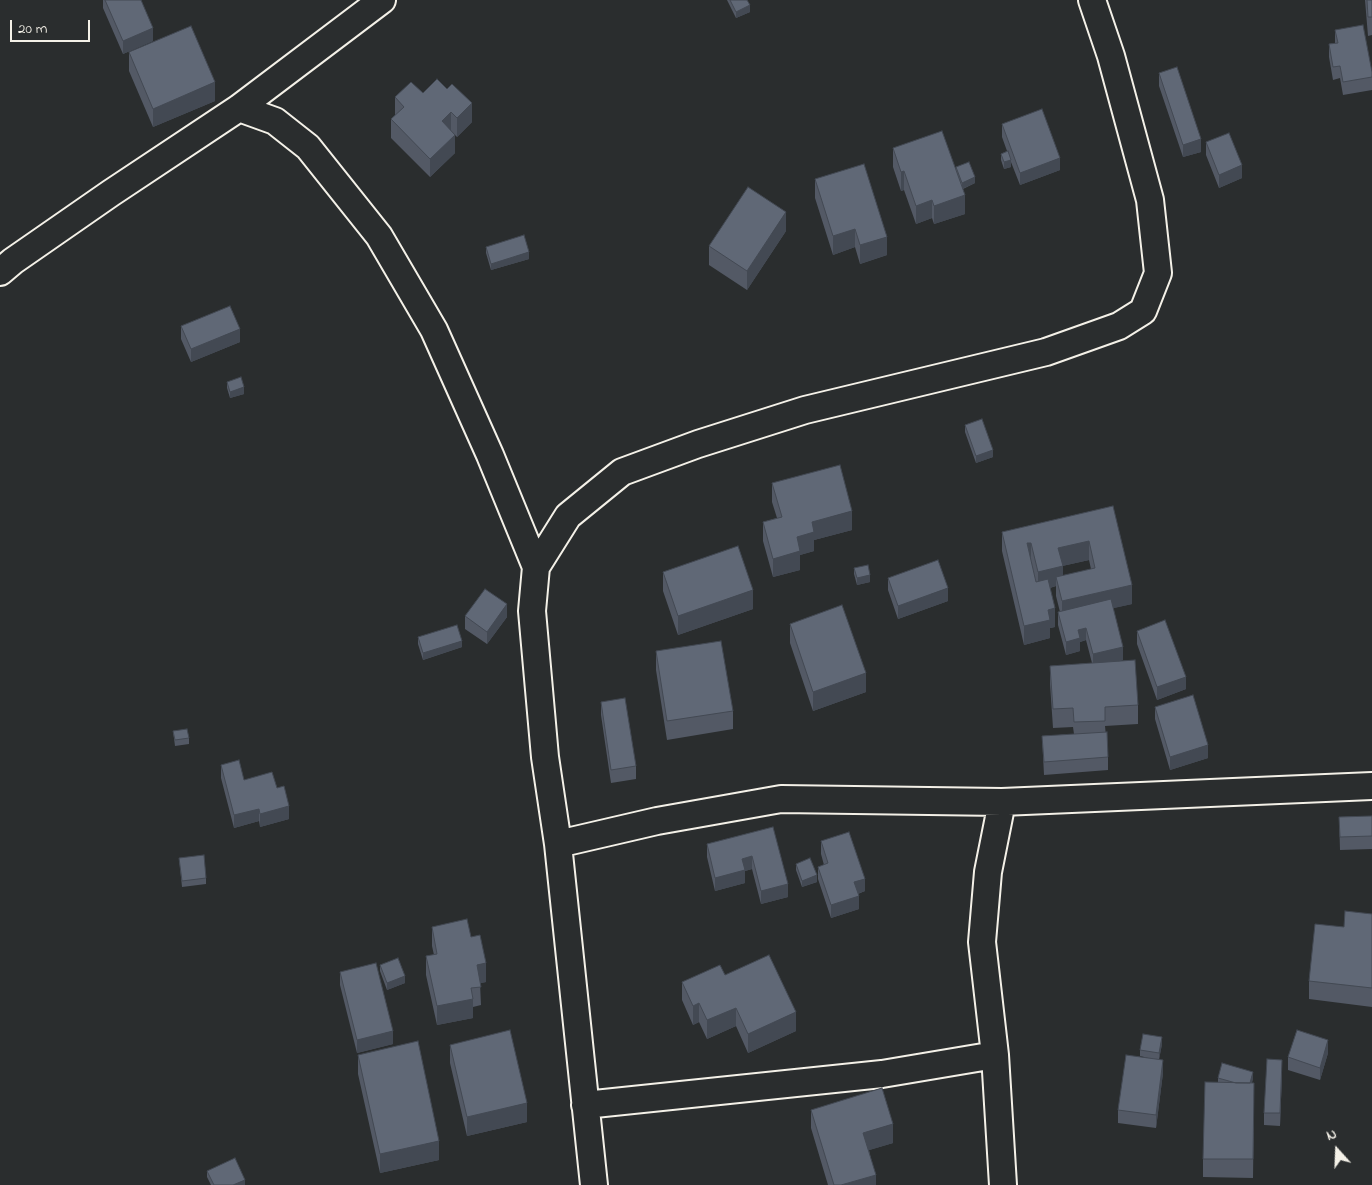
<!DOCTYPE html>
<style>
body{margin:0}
#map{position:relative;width:1372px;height:1185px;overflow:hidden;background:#2a2d2e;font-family:"Indie Flower",sans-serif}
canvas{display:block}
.north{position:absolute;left:1312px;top:1125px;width:50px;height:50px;-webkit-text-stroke:4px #2a2d2e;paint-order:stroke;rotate:340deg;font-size:14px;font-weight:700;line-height:20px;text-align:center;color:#f4f1e8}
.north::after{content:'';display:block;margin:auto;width:18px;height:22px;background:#f4f1e8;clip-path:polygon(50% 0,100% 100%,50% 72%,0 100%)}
.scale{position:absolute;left:10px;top:20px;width:80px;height:22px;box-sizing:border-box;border:2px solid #f4f1e8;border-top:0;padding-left:6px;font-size:15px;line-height:18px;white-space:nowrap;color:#f4f1e8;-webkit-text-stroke:4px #2a2d2e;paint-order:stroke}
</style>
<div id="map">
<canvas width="1372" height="1185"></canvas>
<div class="north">N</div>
<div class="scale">20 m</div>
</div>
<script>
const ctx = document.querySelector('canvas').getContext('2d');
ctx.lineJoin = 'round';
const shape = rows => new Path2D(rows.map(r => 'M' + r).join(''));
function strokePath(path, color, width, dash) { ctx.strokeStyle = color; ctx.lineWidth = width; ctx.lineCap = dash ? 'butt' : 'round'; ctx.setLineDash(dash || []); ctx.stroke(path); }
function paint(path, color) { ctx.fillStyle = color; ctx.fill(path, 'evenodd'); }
const minor = shape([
 [239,108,275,121,308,147,379,236,434,330,490,455,536,567],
 [0,272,13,261,111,193,239,108,382,0],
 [1002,802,988,872,982,942,995,1055,1003,1185],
 [558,844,657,821,781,799,1002,802,1372,786],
 [585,1105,882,1074,995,1055],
 [594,1185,558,844,545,757,532,611,536,567,568,516,622,472,698,444,805,410,1046,352,1119,326,1143,311,1158,273,1150,200,1111,56,1092,0]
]);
strokePath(minor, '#f4f1e8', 30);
strokePath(minor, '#2a2d2e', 26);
paint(shape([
 [103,0,141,0,153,41,123,54,103,8],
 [727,0,747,0,750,12,736,18],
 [1365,0,1372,0,1372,35,1368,36],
 [1335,30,1372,72,1372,90,1343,95,1340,78,1333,80,1329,57,1329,44,1335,43],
 [129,52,215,101,153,127,129,71],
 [1159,73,1201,152,1183,157,1159,86],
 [423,93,472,122,457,137,455,135,455,153,430,177,391,138,391,119,395,116,395,97],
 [1002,124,1060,170,1020,185,1009,157,1011,167,1004,169,1001,160,1001,154,1007,151,1002,137],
 [1206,142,1242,178,1219,188,1206,155],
 [893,148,956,168,975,183,963,189,965,214,934,224,932,218,916,224,904,190,901,191,893,167],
 [815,179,887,255,860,264,855,247,833,255,815,198],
 [786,231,747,290,709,265,709,246],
 [486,247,529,259,491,270,486,253],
 [181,326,240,342,191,362,181,339],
 [227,382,244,394,230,398,227,388],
 [965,425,993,457,976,463,965,432],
 [772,483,852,530,814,540,814,551,800,555,800,570,773,577,763,541,763,522,777,518,772,502],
 [1113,506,1132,604,1113,608,1123,660,1116,662,1138,705,1138,724,1105,726,1108,757,1108,770,1044,775,1042,736,1074,734,1073,727,1053,728,1050,684,1050,666,1092,663,1086,640,1080,642,1080,651,1066,655,1058,625,1058,612,1060,612,1056,596,1056,586,1050,588,1055,627,1050,628,1050,638,1024,645,1002,551,1002,532],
 [1089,560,1091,569,1063,576,1062,566],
 [854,568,870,582,857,585,854,574],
 [663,572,753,609,678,635,663,591],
 [888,578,948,601,898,619,888,590],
 [465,616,507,617,487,644,465,629],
 [790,624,866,692,813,711,790,643],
 [1137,631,1186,689,1157,700,1137,644],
 [418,637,462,647,423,660,418,644],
 [656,651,733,711,733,729,667,740,656,670],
 [601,702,636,766,636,779,611,783,601,715],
 [1155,707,1208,758,1170,770,1155,719],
 [173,731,189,738,189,744,175,746],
 [221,765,244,780,277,788,289,819,260,827,259,821,234,828,221,778],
 [1372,816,1372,849,1340,850,1339,817],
 [773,827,788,897,761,904,752,869,745,871,745,883,715,891,707,857,707,844],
 [821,841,865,891,858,894,859,909,831,918,818,879,818,867,824,865,821,854],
 [179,858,206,878,206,884,182,887],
 [796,864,817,882,802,887,796,870],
 [1372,914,1372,1007,1309,999,1309,981,1344,927],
 [432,927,486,982,480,983,481,1005,473,1007,473,1018,437,1025,426,975,426,956,434,955,432,946],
 [380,965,405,983,387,990,380,971],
 [340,972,393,1044,357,1053,340,985],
 [725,975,796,1031,748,1053,736,1026,707,1039,699,1022,693,1025,682,1000,682,982],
 [1162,1044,1159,1059,1163,1073,1156,1128,1118,1123,1118,1110,1148,1058,1140,1056,1140,1050],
 [450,1045,527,1122,467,1136,450,1063],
 [1328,1053,1320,1080,1288,1070,1288,1057],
 [358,1055,439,1160,380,1173,358,1074],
 [1282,1073,1280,1126,1264,1125,1264,1113],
 [1218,1078,1253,1078,1252,1083,1254,1102,1253,1178,1203,1177,1203,1159,1218,1082],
 [811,1110,893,1143,869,1150,876,1185,828,1185,811,1128],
 [207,1171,245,1185,211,1185,207,1177]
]), '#535965');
paint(shape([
 [750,5,750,12,736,18,736,12],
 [153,28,153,41,123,54,123,41],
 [215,82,215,101,153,127,153,109],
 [472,103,472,122,457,137,457,118],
 [451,112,451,131,442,121],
 [455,135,455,153,430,177,430,159],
 [1201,139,1201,152,1183,157,1183,145],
 [1060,158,1060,170,1020,185,1020,173],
 [1011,160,1011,167,1004,169,1004,162],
 [1242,165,1242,178,1219,188,1219,175],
 [904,171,904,190,901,191,901,172],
 [975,177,975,183,962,189,962,183],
 [965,195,965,214,934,224,934,206],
 [932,200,932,218,916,224,916,206],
 [786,212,786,231,747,290,747,271],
 [855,229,855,247,833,255,833,236],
 [887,237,887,255,860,264,860,245],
 [529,252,529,259,491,270,491,264],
 [240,329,240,342,191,362,191,349],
 [244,387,244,394,230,398,230,392],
 [993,450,993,457,976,463,976,456],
 [852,511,852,530,814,540,814,551,800,555,800,570,773,577,773,559,812,522],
 [1089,541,1089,560,1058,567,1058,548],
 [1027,543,1031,543,1031,561],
 [1063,566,1063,585,1056,577,1056,586,1038,591,1038,572],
 [870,575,870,582,857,585,857,578],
 [1132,585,1132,604,1062,620,1062,601],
 [948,588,948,601,898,619,898,606],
 [753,590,753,609,678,635,678,616],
 [507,604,507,617,487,644,487,632],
 [1055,608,1055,627,1050,628,1050,638,1024,645,1024,626,1048,610],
 [1086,628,1086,640,1080,642,1080,651,1066,655,1066,642,1078,630],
 [462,641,462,647,423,660,423,653],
 [1123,647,1123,660,1093,667,1093,654],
 [866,673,866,692,813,711,813,692],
 [1186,677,1186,689,1157,700,1157,687],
 [1208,745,1208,758,1170,770,1170,757],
 [289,806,289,819,260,827,260,814],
 [259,809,259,821,234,828,234,815],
 [752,856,752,869,745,871,745,883,715,891,715,878,742,859],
 [817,875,817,882,802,887,802,881],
 [865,879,865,891,854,895,854,882],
 [788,884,788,897,761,904,761,891],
 [859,896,859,909,831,918,831,905],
 [486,963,486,982,477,984,477,965],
 [405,976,405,983,387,990,387,983],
 [473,999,473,1018,437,1025,437,1006],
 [699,1003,699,1022,693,1025,693,1006],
 [736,1008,736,1026,707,1039,707,1020],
 [796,1012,796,1031,748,1053,748,1034],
 [393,1031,393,1044,357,1053,357,1040],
 [1162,1037,1162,1044,1159,1060,1159,1053],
 [1328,1040,1328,1053,1320,1080,1320,1068],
 [1163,1060,1163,1073,1156,1128,1156,1115],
 [1282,1060,1282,1073,1280,1126,1280,1113],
 [1253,1072,1253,1078,1249,1093,1249,1086],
 [527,1103,527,1122,467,1136,467,1117],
 [893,1124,893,1143,863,1152,863,1133],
 [439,1141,439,1160,380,1173,380,1154],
 [876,1175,876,1185,841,1185],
 [245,1180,245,1185,233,1185]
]), '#434953');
const building = shape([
 [105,0,141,0,153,28,123,41,105,0],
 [730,0,747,0,750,5,736,12,730,0],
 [1367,0,1372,0,1372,17,1368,17,1367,0],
 [1363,25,1372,72,1372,77,1343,82,1340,66,1333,67,1329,44,1338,43,1335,30,1363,25],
 [191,26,215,82,153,109,129,52,191,26],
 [1177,67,1201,139,1183,145,1159,73,1177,67],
 [437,79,447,89,452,84,472,103,457,118,451,112,442,121,455,135,430,159,391,119,404,107,395,97,411,82,423,93,437,79],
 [1042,109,1060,158,1020,173,1002,124,1042,109],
 [942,131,965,195,934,206,932,200,916,206,904,171,901,172,893,148,942,131],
 [1229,133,1242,165,1219,175,1206,142,1229,133],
 [1008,151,1011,160,1004,162,1001,154,1008,151],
 [969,162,975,177,962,183,956,167,969,162],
 [864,164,887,237,860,245,855,229,833,236,815,179,864,164],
 [748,187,786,212,747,271,709,246,748,187],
 [524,235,529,252,491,264,486,247,524,235],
 [230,306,240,329,191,349,181,326,230,306],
 [241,377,244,387,230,392,227,382,241,377],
 [982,419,993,450,976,456,965,425,982,419],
 [840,465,852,511,812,522,814,532,797,537,800,551,773,559,763,522,782,517,772,483,840,465],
 [1113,506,1132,585,1062,601,1056,577,1095,568,1089,541,1058,548,1063,566,1038,572,1031,543,1027,543,1036,582,1048,579,1055,608,1048,610,1050,620,1024,626,1002,532,1113,506],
 [738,546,753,590,678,616,663,572,738,546],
 [938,560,948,588,898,606,888,578,938,560],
 [868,565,870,575,857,578,854,568,868,565],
 [485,589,507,604,487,632,465,616,485,589],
 [1111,599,1123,647,1093,654,1086,628,1078,630,1080,638,1066,642,1058,612,1111,599],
 [842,605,866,673,813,692,790,624,842,605],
 [1165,620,1186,677,1157,687,1137,631,1165,620],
 [457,625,462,641,423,653,418,637,457,625],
 [721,641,733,711,667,721,656,651,721,641],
 [1135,660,1138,705,1105,707,1105,721,1074,722,1073,708,1053,709,1050,666,1135,660],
 [1193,695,1208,745,1170,757,1155,707,1193,695],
 [625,698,636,766,611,770,601,702,625,698],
 [187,729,189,738,175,740,173,731,187,729],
 [1107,732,1108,757,1044,762,1042,736,1107,732],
 [239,760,244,780,272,772,277,788,284,786,289,806,260,814,259,809,234,815,221,765,239,760],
 [1372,816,1372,836,1340,837,1339,817,1372,816],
 [773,827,788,884,761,891,752,856,742,859,745,870,715,878,707,844,773,827],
 [849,832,865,879,854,882,859,896,831,905,818,867,828,863,821,841,849,832],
 [204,855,206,878,182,881,179,858,204,855],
 [810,858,817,875,802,881,796,864,810,858],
 [1345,911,1372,914,1372,988,1309,981,1315,924,1344,927,1345,911],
 [467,919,471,937,480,935,486,963,477,965,481,987,471,988,473,999,437,1006,426,956,437,954,432,927,467,919],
 [769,955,796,1012,748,1034,736,1008,707,1020,699,1003,693,1006,682,982,720,965,725,975,769,955],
 [398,958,405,976,387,983,380,965,398,958],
 [376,963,393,1031,357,1040,340,972,376,963],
 [510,1030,527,1103,467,1117,450,1045,510,1030],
 [1297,1030,1328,1040,1320,1068,1288,1057,1297,1030],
 [1143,1034,1162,1037,1159,1053,1140,1050,1143,1034],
 [418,1041,439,1141,380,1154,358,1055,418,1041],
 [1126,1055,1163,1060,1156,1115,1118,1110,1126,1055],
 [1267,1059,1282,1060,1280,1113,1264,1113,1267,1059],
 [1222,1063,1253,1072,1250,1083,1236,1083,1218,1078,1222,1063],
 [1205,1082,1254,1083,1253,1159,1203,1159,1205,1082],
 [882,1088,893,1124,863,1133,876,1175,841,1185,834,1185,811,1110,882,1088],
 [235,1158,245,1180,233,1185,214,1185,207,1171,235,1158]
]);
paint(building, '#606876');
strokePath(building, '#434953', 1);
</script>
